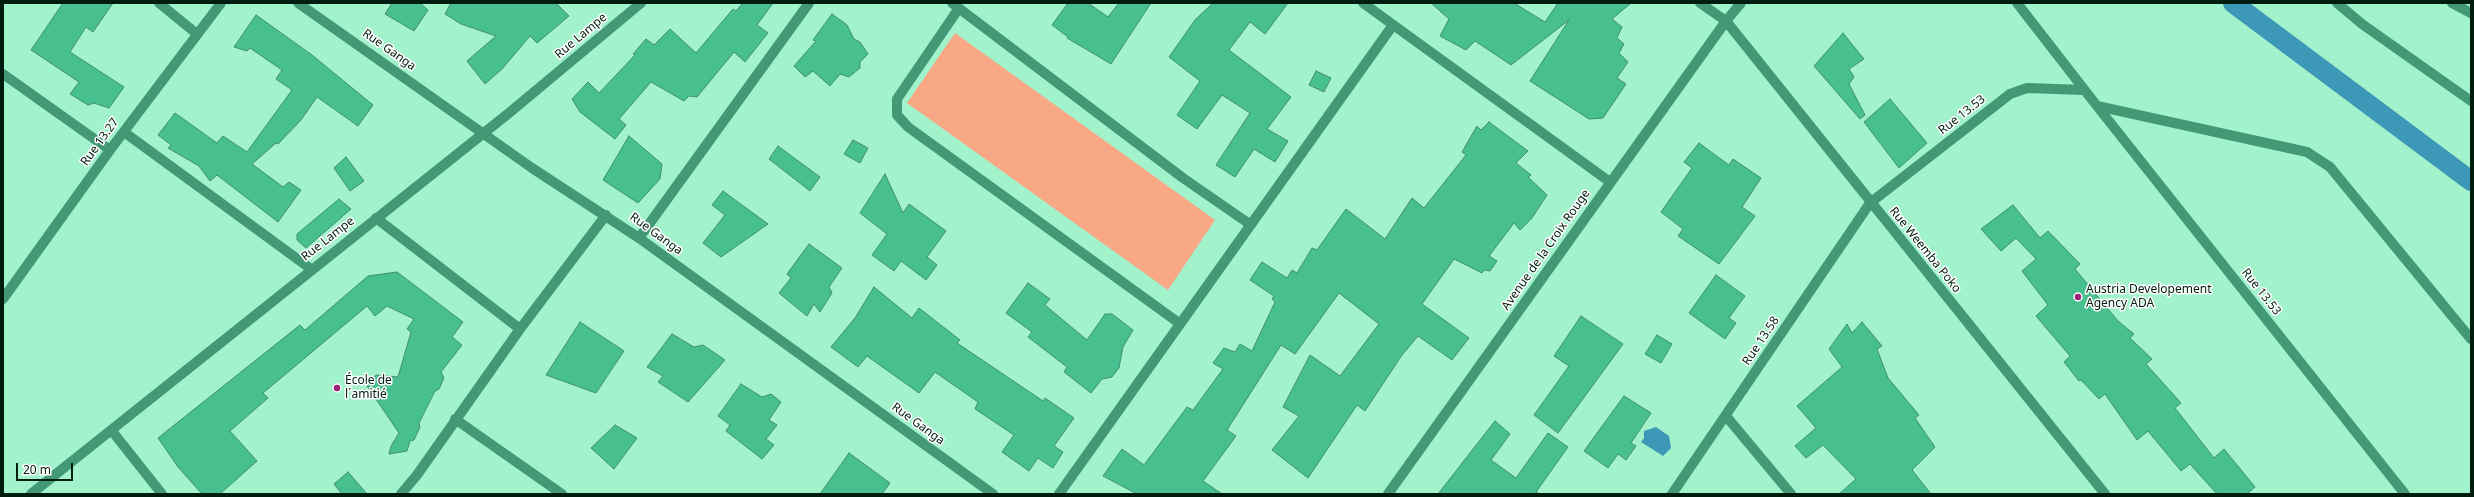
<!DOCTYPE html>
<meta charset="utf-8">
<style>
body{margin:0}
#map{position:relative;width:2474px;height:497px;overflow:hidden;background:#a2f2cc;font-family:"Noto Sans",sans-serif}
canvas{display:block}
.frame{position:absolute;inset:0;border:4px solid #001d10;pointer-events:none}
.scale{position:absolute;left:16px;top:463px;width:57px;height:18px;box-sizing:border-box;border:2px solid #001d10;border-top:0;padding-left:5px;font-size:12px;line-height:14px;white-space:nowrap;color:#001d10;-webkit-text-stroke:3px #fefefe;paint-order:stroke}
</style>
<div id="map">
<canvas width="2474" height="497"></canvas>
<div class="frame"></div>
<div class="scale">20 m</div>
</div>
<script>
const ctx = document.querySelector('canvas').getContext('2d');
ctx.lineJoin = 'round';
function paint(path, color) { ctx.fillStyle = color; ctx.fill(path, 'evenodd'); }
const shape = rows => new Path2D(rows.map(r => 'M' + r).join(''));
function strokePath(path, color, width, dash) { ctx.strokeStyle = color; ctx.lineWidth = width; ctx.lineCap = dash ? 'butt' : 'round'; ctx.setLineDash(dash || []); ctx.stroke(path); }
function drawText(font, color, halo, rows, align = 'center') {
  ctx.font = font + ' "Noto Sans",sans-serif'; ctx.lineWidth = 3; ctx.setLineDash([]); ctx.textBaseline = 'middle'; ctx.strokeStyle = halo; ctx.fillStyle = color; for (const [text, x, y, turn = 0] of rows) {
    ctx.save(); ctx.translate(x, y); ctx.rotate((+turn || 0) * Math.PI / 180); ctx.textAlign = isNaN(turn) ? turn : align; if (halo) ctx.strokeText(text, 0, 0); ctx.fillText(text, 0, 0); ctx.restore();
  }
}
paint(shape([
 [955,33,1215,220,1168,290,907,103]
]), '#f9a886');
paint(shape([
 [1656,427,1669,436,1671,448,1663,456,1641,442,1644,438,1644,431]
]), '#3d98b7');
strokePath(shape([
 [2233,3,2471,181]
]), '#3d98b7', 20);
const building = shape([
 [63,3,113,3,93,32,86,27,70,52,124,87,109,108,94,103,88,105,70,94,79,82,31,50,63,3],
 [392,3,420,3,428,10,414,31,385,14,392,3],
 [451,3,556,3,569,16,537,43,530,36,502,69,485,84,467,61,496,36,461,24,445,14,451,3],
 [743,3,773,3,757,25,768,33,745,62,734,52,697,97,689,96,684,101,651,82,619,119,626,125,615,139,580,112,572,99,588,82,599,93,635,55,633,54,646,39,654,45,670,29,696,53,733,9,736,11,743,3],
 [1068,3,1088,3,1108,17,1119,3,1151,3,1111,64,1067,38,1068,37,1052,25,1068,3],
 [1213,3,1288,3,1265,34,1250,22,1229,50,1291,97,1267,129,1288,141,1275,162,1254,149,1235,177,1216,165,1250,113,1222,95,1197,129,1177,115,1200,81,1169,57,1195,20,1213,3],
 [1431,3,1514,3,1545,22,1558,3,1631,3,1612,19,1622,27,1617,38,1624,44,1619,53,1628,62,1617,78,1626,84,1603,118,1589,119,1530,81,1569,20,1511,65,1475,41,1466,50,1440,36,1449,19,1431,3],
 [832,14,847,25,854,39,860,42,868,54,860,62,860,68,849,77,840,74,830,86,813,71,805,77,794,66,816,41,813,40,832,14],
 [256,15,312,55,373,105,358,126,317,97,301,120,278,144,276,143,252,164,283,187,289,182,301,190,278,222,217,175,210,181,199,166,168,148,171,145,158,135,175,113,217,143,223,136,247,152,292,90,276,79,282,70,250,48,247,51,234,47,256,15],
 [1843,33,1864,59,1849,69,1854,77,1849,84,1865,115,1860,119,1814,66,1843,33],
 [1316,71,1331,78,1324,92,1309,85,1316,71],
 [1890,99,1927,143,1899,168,1864,122,1890,99],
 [1489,122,1528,151,1516,163,1531,175,1528,177,1547,195,1532,218,1520,230,1514,223,1489,256,1497,261,1490,271,1484,270,1482,273,1454,259,1422,304,1469,338,1452,360,1418,336,1402,355,1365,411,1357,405,1308,478,1272,450,1299,416,1283,407,1310,355,1340,376,1379,324,1339,293,1295,354,1281,345,1227,430,1236,436,1203,481,1222,494,1137,494,1103,476,1122,449,1144,465,1187,407,1193,410,1223,369,1213,363,1224,348,1235,352,1240,344,1252,351,1275,302,1272,299,1274,296,1250,280,1262,262,1287,278,1292,270,1297,273,1312,248,1317,250,1346,209,1385,239,1412,198,1424,208,1466,155,1462,152,1477,126,1481,130,1489,122],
 [629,136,662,164,660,179,638,203,603,180,629,136],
 [853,140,868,148,860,163,844,154,853,140],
 [1699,143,1729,165,1733,159,1761,178,1742,207,1755,216,1719,264,1678,236,1683,229,1661,212,1692,168,1684,162,1699,143],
 [778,146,820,177,810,191,769,159,778,146],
 [346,157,364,181,350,191,334,168,346,157],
 [885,174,903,213,909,204,946,231,927,257,937,265,926,280,901,261,894,271,872,255,887,234,860,213,885,174],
 [723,191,768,224,721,257,703,243,725,215,712,205,723,191],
 [339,199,351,209,306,248,297,240,297,234,339,199],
 [2013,205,2040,238,2048,231,2080,264,2075,269,2118,321,2134,334,2130,338,2152,359,2146,364,2181,403,2175,408,2214,458,2224,449,2255,487,2247,494,2217,494,2190,464,2181,471,2148,431,2137,440,2105,394,2099,399,2081,380,2079,381,2064,362,2070,356,2036,316,2048,305,2022,271,2036,259,2016,238,2001,251,1981,229,2013,205],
 [809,244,842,268,829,287,832,293,820,312,814,304,807,316,779,293,791,278,787,274,809,244],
 [397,272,463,322,452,337,462,345,441,372,444,378,439,389,435,391,419,423,420,427,414,440,410,441,407,451,389,454,391,446,399,433,367,386,376,375,398,377,411,332,407,329,414,319,387,306,375,316,367,306,263,393,268,398,230,431,257,461,220,494,202,494,178,467,158,438,300,325,305,330,368,276,397,272],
 [1716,275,1745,296,1729,318,1736,323,1725,339,1689,313,1716,275],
 [1028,283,1050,299,1045,305,1087,340,1105,314,1112,314,1133,330,1123,347,1119,368,1112,377,1102,379,1091,393,1064,372,1067,367,1028,337,1032,332,1006,313,1028,283],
 [874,287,912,318,919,308,960,340,957,343,1043,401,1045,398,1074,418,1054,446,1063,452,1053,468,1038,458,1029,471,1002,452,1014,435,975,409,978,402,935,372,919,393,867,356,858,367,831,347,855,318,874,287],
 [1581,316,1623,344,1558,433,1534,415,1569,366,1554,356,1581,316],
 [580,322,624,351,596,393,546,375,580,322],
 [1862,322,1882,346,1877,349,1888,378,1919,415,1915,418,1935,447,1912,470,1931,494,1839,494,1856,479,1823,445,1806,458,1795,446,1816,428,1797,406,1842,367,1829,349,1847,324,1852,333,1862,322],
 [672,334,694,347,703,345,725,360,688,402,658,382,663,376,647,367,672,334],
 [1657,335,1672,344,1661,363,1645,354,1657,335],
 [741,384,762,397,771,394,781,402,769,420,777,425,766,439,774,445,762,459,726,431,730,425,718,416,741,384],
 [1624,396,1651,413,1631,443,1636,446,1626,460,1618,454,1608,468,1584,451,1624,396],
 [1495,421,1510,434,1491,460,1516,478,1548,433,1568,447,1536,492,1540,494,1438,494,1495,421],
 [615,425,637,438,614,469,591,448,615,425],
 [849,453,890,483,882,494,820,494,849,453],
 [348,472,367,494,342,494,334,484,348,472]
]);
paint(building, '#47bf8f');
strokePath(building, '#408f6e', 1);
strokePath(shape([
 [159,3,197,34],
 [298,3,532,168,639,238,993,494],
 [952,3,1183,178,1251,225],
 [1363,3,1610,182],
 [1700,3,1726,21,2105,494],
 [2017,3,2097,106,2307,152,2330,167,2471,339],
 [2337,3,2362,24,2471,101],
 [2452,3,2471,13],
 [959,8,897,99,897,115,908,127,1179,323],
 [3,74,110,150],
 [2097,106,2405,494],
 [124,132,311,269],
 [376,218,520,329],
 [639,238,809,3],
 [3,299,110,150,221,3],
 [1726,416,1791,494],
 [455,419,562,494],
 [112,431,162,494],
 [31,494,509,113,641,3],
 [401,494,417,475,520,329,606,215],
 [1059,494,1393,25],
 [1672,494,1870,203,2010,94,2027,88,2084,90]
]), '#439875', 10);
strokePath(shape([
 [1388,494,1726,21,1741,3]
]), '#439875', 10);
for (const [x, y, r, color] of [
 [2078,297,4,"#9e2278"],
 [337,388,4,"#9e2278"]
]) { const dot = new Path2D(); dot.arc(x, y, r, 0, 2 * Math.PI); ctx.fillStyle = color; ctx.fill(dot); strokePath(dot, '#fefefe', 1.5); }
drawText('12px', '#001d10', '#fefefe', [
 ["Rue Lampe",581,36,-40],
 ["Rue Ganga",389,50,35],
 ["Rue 13.53",1962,115,-38],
 ["Rue 13.27",100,142,-54],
 ["Rue Ganga",656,234,36],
 ["Rue Lampe",328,239,-38],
 ["Avenue de la Croix Rouge",1546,250,-55],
 ["Rue Weemba Poko",1925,250,51],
 ["Rue 13.53",2261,292,52],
 ["Rue 13.58",1761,341,-56],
 ["Rue Ganga",918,424,36]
]);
drawText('12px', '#001d10', '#fefefe', [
 ["Austria Developement",2086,290],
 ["Agency ADA",2086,304],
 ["École de",345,381],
 ["l´amitié",345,395]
], 'left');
</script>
